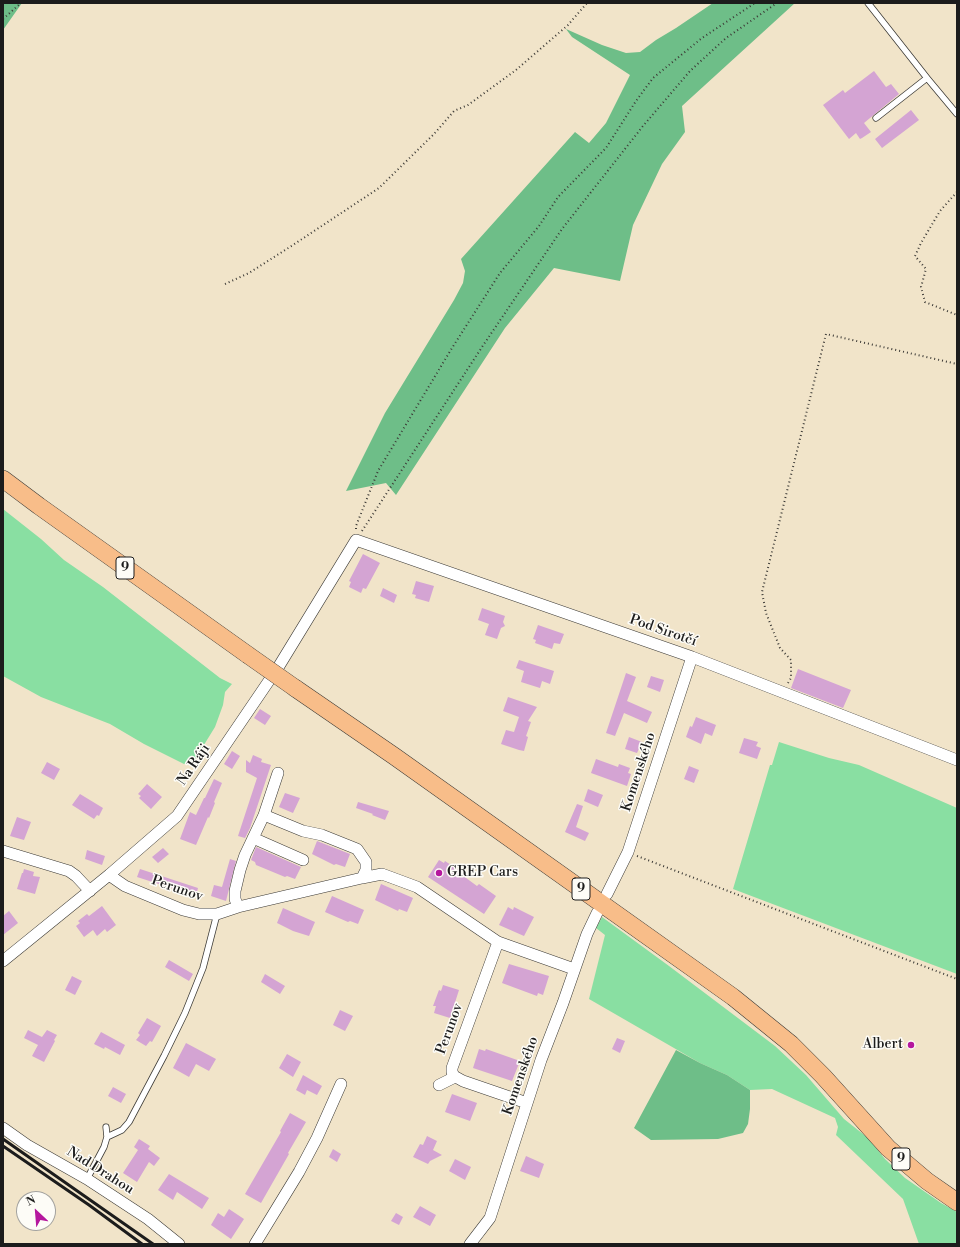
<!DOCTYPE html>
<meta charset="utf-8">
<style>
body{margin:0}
#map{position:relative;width:960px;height:1247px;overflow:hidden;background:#f1e4c9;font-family:"Libre Bodoni",serif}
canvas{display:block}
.frame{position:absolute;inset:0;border:4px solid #1c1c1c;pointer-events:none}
.north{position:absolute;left:16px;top:1191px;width:40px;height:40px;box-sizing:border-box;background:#fdfcf7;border:1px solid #a3a29f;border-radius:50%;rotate:334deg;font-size:11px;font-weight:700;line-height:16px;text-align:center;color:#1c1c1c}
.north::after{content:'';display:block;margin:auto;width:14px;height:18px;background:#b5179e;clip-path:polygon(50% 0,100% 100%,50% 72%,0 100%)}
</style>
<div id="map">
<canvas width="960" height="1247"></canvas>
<div class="frame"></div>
<div class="north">N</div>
</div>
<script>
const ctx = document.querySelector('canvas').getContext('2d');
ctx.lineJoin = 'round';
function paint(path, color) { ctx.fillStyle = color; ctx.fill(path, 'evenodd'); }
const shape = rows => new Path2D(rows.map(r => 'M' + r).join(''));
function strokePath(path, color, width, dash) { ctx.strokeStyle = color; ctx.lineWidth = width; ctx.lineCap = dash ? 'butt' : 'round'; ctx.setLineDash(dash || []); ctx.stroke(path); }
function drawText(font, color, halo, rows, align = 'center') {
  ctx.font = font + ' "Libre Bodoni",serif'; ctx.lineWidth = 3; ctx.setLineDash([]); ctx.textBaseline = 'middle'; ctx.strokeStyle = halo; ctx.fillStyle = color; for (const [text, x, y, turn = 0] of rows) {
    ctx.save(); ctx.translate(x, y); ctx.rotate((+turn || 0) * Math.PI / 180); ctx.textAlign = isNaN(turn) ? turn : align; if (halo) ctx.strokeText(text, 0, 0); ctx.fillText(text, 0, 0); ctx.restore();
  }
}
paint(shape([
 [3,509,41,539,64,560,103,587,220,678,232,684,225,692,223,705,215,727,194,761,184,764,144,744,110,724,41,697,3,676],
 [779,742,829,758,859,765,957,808,957,974,733,889,770,765,772,765],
 [602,917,669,966,775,1046,806,1075,844,1119,868,1138,885,1159,905,1178,941,1203,957,1212,957,1244,919,1244,903,1199,836,1135,838,1127,835,1118,772,1089,750,1090,727,1075,700,1063,589,999,605,935,596,928]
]), '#89dfa2');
paint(shape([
 [3,3,22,3,3,30],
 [713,3,795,3,682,106,685,132,662,164,633,225,620,281,554,268,505,328,396,495,386,483,346,491,385,413,454,300,463,283,465,271,461,259,575,132,589,143,606,123,630,75,572,37,566,29,602,45,626,53,640,52,656,40,676,28],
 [676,1050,700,1063,727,1075,750,1090,750,1109,748,1124,743,1133,718,1139,651,1140,634,1128]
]), '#6ebe88');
paint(shape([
 [874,71,886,87,891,84,899,94,864,123,871,132,862,138,860,139,856,133,849,139,823,105,843,90,845,93],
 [911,110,919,120,882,148,875,139],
 [363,554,380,563,366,589,363,588,361,593,349,587,351,582,349,581],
 [416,581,434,586,429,602,415,598,416,595,412,594],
 [383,588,397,595,394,603,380,596],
 [482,608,505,616,503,622,505,626,501,628,497,639,485,635,489,624,478,620],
 [538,625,564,634,560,644,554,643,552,649,535,643,536,640,533,639],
 [519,660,554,671,550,684,542,681,540,688,521,682,524,671,516,668],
 [798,669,851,690,843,708,791,688],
 [626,673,636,677,627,701,652,712,647,723,624,713,615,736,606,733],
 [651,676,664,680,660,692,647,687],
 [508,697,537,707,528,721,531,722,526,736,528,737,524,751,519,750,501,744,506,730,514,732,519,717,503,711],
 [260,709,271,716,265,725,254,718],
 [696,717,716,725,712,736,705,733,701,744,686,737,690,726,692,727],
 [629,737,642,742,637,753,625,749],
 [744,738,758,742,756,746,761,748,757,759,739,753],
 [232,751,240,756,232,769,224,764],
 [253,755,262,759,261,762,271,765,250,828,245,838,238,836,257,778,246,772,246,760,250,763],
 [596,759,618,767,619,764,630,768,628,773,631,774,627,786,591,773],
 [47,762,60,769,54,780,41,773],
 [689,766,699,770,694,783,684,779],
 [214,779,222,783,214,802,215,803,209,818,208,817,196,845,180,839,190,812,196,815,204,798,205,798],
 [147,784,162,797,151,809,139,798,141,796,138,794],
 [588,789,603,795,598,807,584,801],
 [285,793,300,798,293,813,279,807],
 [80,794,103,808,99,816,97,815,94,819,72,805],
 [358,802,389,811,385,820,372,815,373,814,356,808],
 [577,804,583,806,576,827,589,833,585,841,565,832],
 [17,817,31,822,24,840,10,836],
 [317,841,350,854,345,867,336,864,334,865,312,854],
 [256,847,301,867,295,879,287,876,285,877,256,865,255,862,251,860],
 [163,848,169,854,158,863,152,857],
 [87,850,105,856,102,865,85,859],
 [230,859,236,861,226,901,211,896,214,885,222,887],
 [439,860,444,863,445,861,463,873,462,875,477,886,479,884,496,896,484,914,428,877],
 [24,869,34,872,33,876,40,877,35,894,17,889,22,873,23,873],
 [140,869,198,888,196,896,137,877],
 [381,884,413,898,407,912,399,909,398,911,375,900],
 [332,896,364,910,358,924,350,921,348,922,325,912],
 [102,906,116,925,107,932,105,929,97,936,93,930,84,937,76,926,80,923,78,921,87,914,89,916],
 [508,907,513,910,514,907,534,917,524,936,499,925],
 [283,908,315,922,309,936,293,931,277,923],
 [9,911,18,923,3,935,3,916],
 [169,960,193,974,189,981,165,967],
 [509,964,549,976,543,995,538,993,537,996,502,983],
 [265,974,285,986,280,994,261,982],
 [72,976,82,981,75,995,65,990],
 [443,985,459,990,450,1018,434,1013,436,1006,433,1006,439,990,441,991],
 [340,1010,353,1016,345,1031,333,1025],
 [147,1018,161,1026,152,1042,150,1041,146,1046,136,1040,140,1035,138,1033],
 [28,1030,42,1037,47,1030,57,1035,54,1040,55,1041,44,1062,32,1056,38,1045,24,1038],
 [101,1032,125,1045,120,1055,105,1047,104,1049,94,1044],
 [617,1038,625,1041,620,1053,612,1049],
 [186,1043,216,1059,209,1071,196,1064,189,1077,173,1068],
 [479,1049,485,1051,486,1049,520,1061,512,1081,473,1068],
 [287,1054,301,1062,293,1077,279,1068],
 [303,1075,322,1086,317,1095,307,1090,305,1095,296,1090],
 [113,1087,126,1094,121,1103,108,1096],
 [452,1094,477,1103,470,1121,445,1112],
 [290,1113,306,1122,288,1153,289,1154,261,1203,245,1194,281,1132,280,1131],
 [427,1136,437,1141,433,1150,442,1155,430,1161,428,1164,413,1157,420,1144,423,1145],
 [139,1139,150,1146,148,1149,160,1158,154,1166,149,1162,137,1182,123,1173,138,1150,134,1147],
 [333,1149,341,1154,337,1162,329,1157],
 [526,1156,544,1164,539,1178,520,1171],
 [455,1159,471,1167,465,1180,449,1171],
 [169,1174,209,1198,202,1209,177,1192,173,1200,158,1190],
 [420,1206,436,1215,430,1226,413,1217],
 [229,1209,244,1219,231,1239,211,1225,218,1213,224,1217],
 [396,1213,403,1217,399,1225,391,1221]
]), '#d4a4d3');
const service = shape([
 [868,3,927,78,957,114],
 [876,118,927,78],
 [107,1137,122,1130,129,1122,164,1056,185,1013,203,968,217,914],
 [87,1179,104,1147,107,1137,106,1127]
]);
const minor = shape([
 [264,815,303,831,322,835,357,849,366,862,366,870,362,878],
 [253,838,303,860],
 [3,851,69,871,76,876,90,891],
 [109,875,125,886,183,910,199,914,217,914,238,907,362,878,382,874,417,887,498,942,574,969],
 [607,894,628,852,692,657],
 [238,907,235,899,235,891,240,870,245,855,264,815,278,773],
 [498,942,452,1068,452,1072,454,1076,463,1081,527,1103],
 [3,961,109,875,177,816,279,666,356,540,692,657,957,760],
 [439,1085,455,1077],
 [3,1128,27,1145,87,1179,148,1219,179,1244],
 [255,1244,299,1172,317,1138,341,1084],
 [470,1244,490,1218,541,1060,563,1003,587,934,597,913]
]);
const primary = shape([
 [3,479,39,506,248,655],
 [295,688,394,756,733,997,791,1044,823,1076,888,1148,927,1181,957,1202]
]);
strokePath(service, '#3c3a36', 7);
strokePath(minor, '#3c3a36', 12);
strokePath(primary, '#3c3a36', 18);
strokePath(shape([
 [3,19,21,3],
 [957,192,940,211,921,243,915,256,926,269,921,287,925,302,957,315],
 [225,284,249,273,293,245,379,188,434,134,454,111,468,105,516,70,568,25,587,3],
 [356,529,356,526,378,471,452,348,500,273,539,226,558,197,606,148,636,101,653,78,702,38,755,3],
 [362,531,484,344,562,229,643,126,690,71,726,38,777,3],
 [788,683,791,678,791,660,780,648,766,613,762,592,826,334,957,364],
 [637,856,957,979]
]), '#3c3a36', 2, [1, 3]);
strokePath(service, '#fff', 5.5);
strokePath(minor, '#fff', 11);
strokePath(primary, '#f8bd89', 17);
strokePath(shape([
 [3,1139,153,1244],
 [3,1146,89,1205,142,1244]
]), '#1c1c1c', 3);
const primaryBridge = shape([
 [248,655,295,688]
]);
strokePath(primaryBridge, '#3c3a36', 18, []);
strokePath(primaryBridge, '#f8bd89', 17);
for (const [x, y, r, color] of [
 [439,873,4,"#b5179e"],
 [911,1045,4,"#b5179e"]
]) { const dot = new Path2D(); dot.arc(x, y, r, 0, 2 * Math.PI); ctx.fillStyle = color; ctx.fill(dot); strokePath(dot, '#fdfcf7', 1.5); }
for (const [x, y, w] of [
 [125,568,18],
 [581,889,18],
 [901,1159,18]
]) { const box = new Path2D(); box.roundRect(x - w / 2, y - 11, w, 22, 3); ctx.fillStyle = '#fdfcf7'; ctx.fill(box); strokePath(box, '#1c1c1c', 1); }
drawText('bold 13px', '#1c1c1c', null, [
 ["9",125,568],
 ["9",581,889],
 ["9",901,1159]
]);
drawText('14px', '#1c1c1c', '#fdfcf7', [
 ["Pod Sirotčí",663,631,19],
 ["Na Ráji",194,765,-56],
 ["Komenského",639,772,-72],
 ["Perunov",177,889,19],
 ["Perunov",450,1029,-70],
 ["Komenského",521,1076,-71],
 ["Nad Drahou",100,1171,32]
]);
drawText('14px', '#1c1c1c', '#fdfcf7', [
 ["GREP Cars",447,873],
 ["Albert",903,1045,"right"]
], 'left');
</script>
